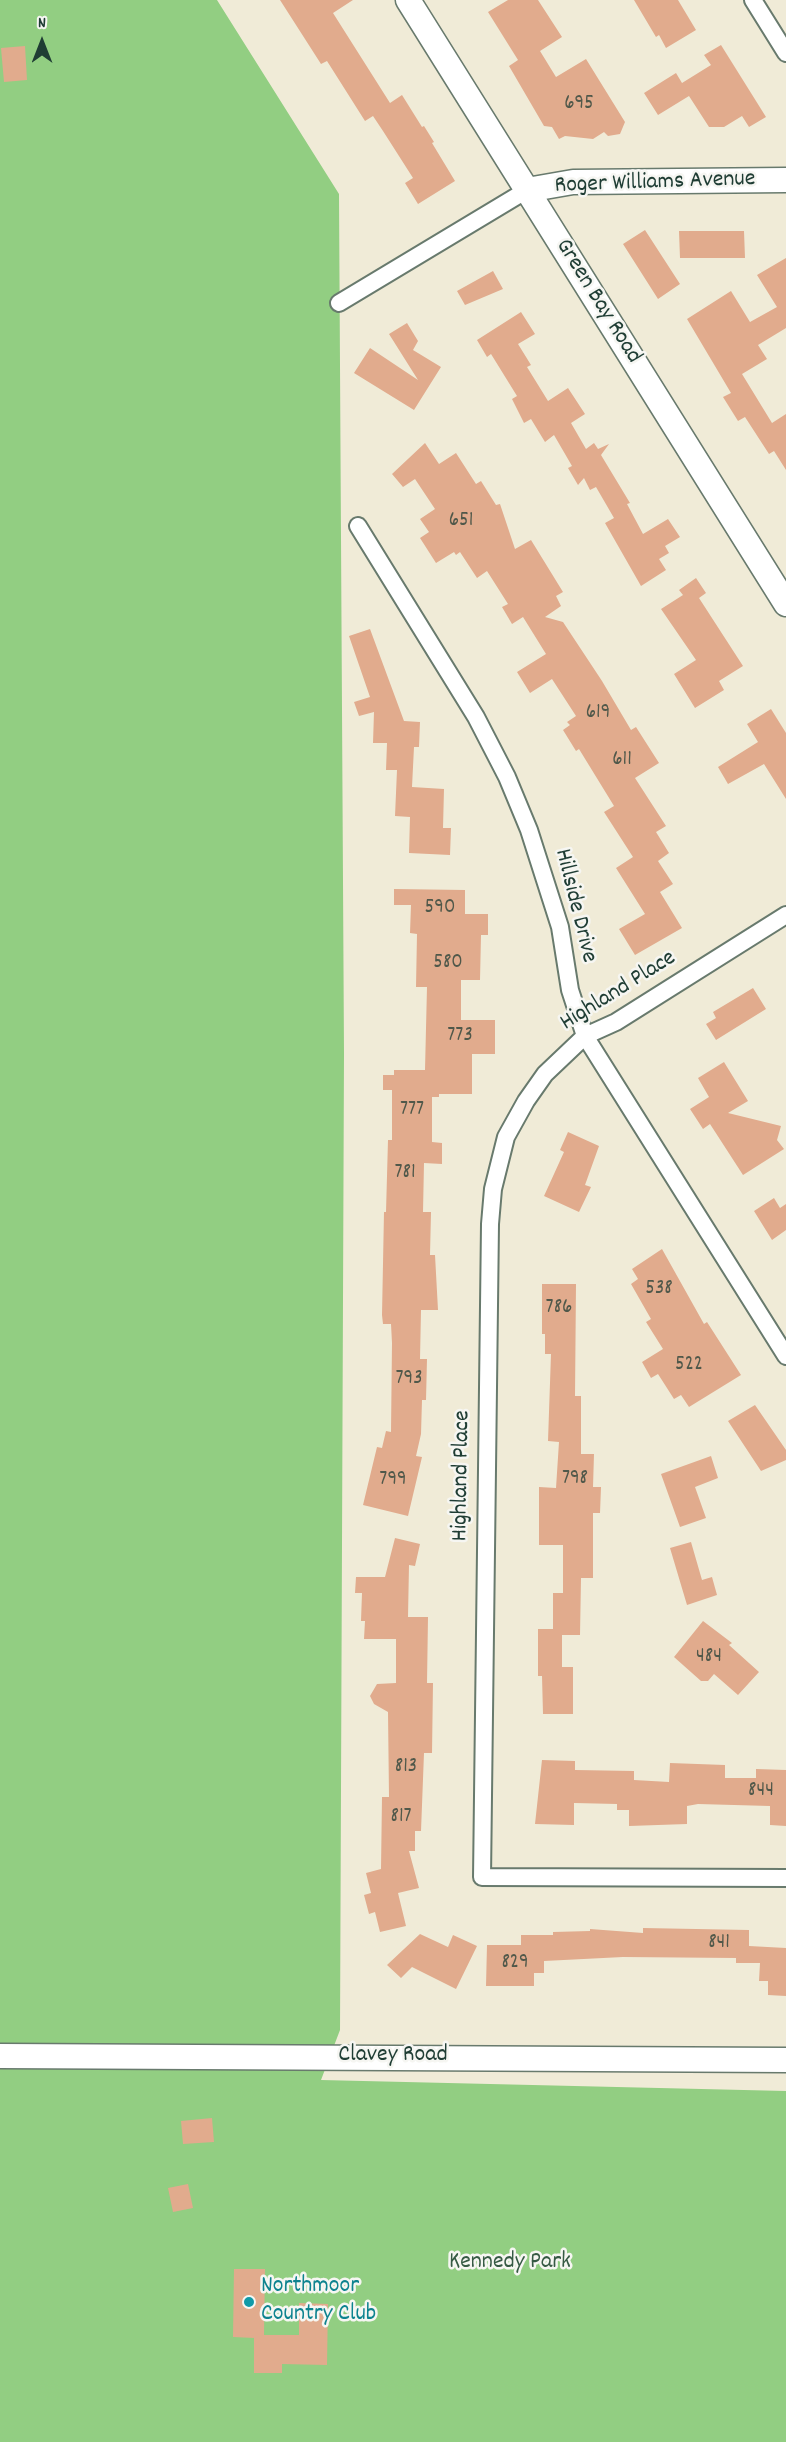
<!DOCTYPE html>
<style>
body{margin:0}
#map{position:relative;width:786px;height:2442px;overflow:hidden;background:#f0ebd7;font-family:Dekko,sans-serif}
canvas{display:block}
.north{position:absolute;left:12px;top:12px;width:60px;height:60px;-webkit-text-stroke:4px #f6f6f2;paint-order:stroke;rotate:0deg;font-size:16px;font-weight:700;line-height:24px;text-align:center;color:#1f3d34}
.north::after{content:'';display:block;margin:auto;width:21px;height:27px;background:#1f3d34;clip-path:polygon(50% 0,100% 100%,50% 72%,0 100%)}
</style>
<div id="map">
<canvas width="786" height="2442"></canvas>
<div class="north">N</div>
</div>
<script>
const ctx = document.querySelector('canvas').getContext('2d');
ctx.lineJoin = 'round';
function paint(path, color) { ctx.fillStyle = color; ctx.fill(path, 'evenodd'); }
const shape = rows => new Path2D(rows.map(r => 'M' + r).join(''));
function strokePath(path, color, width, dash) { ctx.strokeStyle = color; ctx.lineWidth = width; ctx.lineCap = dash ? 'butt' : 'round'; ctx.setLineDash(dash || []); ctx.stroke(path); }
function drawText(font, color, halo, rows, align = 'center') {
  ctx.font = font + ' Dekko,sans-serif'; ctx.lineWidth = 5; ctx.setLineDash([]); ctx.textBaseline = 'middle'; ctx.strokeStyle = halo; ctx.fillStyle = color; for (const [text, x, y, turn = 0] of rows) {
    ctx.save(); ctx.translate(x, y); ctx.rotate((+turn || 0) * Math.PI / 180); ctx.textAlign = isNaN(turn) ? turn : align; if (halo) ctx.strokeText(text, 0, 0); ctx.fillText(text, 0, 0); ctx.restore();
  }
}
paint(shape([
 [0,0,217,0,339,194,344,1054,340,2030,321,2080,786,2091,786,2442,0,2442]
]), '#92ce82');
paint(shape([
 [280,0,353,0,333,13,390,103,402,95,422,127,424,126,434,142,432,143,455,181,418,204,405,183,413,178,383,131,373,116,365,121,327,61,321,64],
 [508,0,538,0,562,37,540,51,556,77,586,59,625,122,620,134,608,136,604,132,593,139,565,136,559,139,552,127,544,126,509,66,518,60,488,12],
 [634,0,678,0,696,30,666,48,659,35,656,37],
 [721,45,766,117,749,127,742,116,724,127,709,127,689,96,658,115,644,93,676,73,682,83,711,65,704,55],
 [25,46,27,80,4,82,1,48],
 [645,230,680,284,658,299,623,244],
 [679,231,744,231,745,258,680,258],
 [786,258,786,328,758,345,767,359,742,374,772,423,786,414,786,470,774,451,769,454,745,417,738,421,723,397,731,393,687,319,731,291,750,322,777,307,757,275],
 [493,271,503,289,465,305,457,291],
 [521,312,535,334,518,344,531,365,527,367,548,401,568,388,585,414,571,423,586,449,594,443,598,449,609,444,601,455,630,503,627,504,643,534,668,519,680,537,665,546,669,553,659,559,666,570,641,586,605,523,614,518,596,487,590,490,584,478,578,485,568,468,572,466,554,435,545,442,531,419,524,423,512,399,517,396,491,354,487,357,477,340],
 [407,323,418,341,413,350,441,367,414,410,354,373,370,348,418,380,389,334],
 [425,443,439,464,456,453,476,484,481,481,496,505,500,504,515,549,531,540,563,592,556,596,561,606,545,617,563,622,602,681,631,730,636,727,659,763,635,778,666,826,656,832,669,853,658,861,673,884,660,892,682,928,635,955,619,929,645,914,616,868,633,857,604,812,614,806,579,749,576,751,563,730,570,725,567,722,576,716,552,679,530,693,517,672,546,654,523,617,512,624,502,607,508,604,487,571,477,578,460,552,456,555,454,552,436,563,420,538,429,532,420,519,435,509,415,479,403,487,392,474],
 [696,578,706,593,699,598,743,666,719,681,724,690,695,708,674,674,696,660,661,609,683,595,679,590],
 [370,629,404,721,420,722,419,747,414,747,412,787,444,789,443,828,451,828,450,855,409,853,410,817,395,816,397,770,386,770,387,743,373,743,374,712,359,716,354,702,370,697,349,636],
 [771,709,786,733,786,799,764,764,728,784,718,767,758,742,747,724],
 [394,889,465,890,465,914,488,914,488,935,481,935,480,980,461,980,461,1020,495,1020,495,1054,472,1054,472,1094,439,1094,439,1097,432,1097,432,1142,442,1143,442,1164,424,1163,423,1212,431,1212,430,1255,435,1255,438,1310,421,1310,420,1359,427,1359,426,1400,422,1400,421,1434,416,1456,422,1457,408,1516,363,1505,377,1447,382,1448,386,1431,391,1432,392,1343,391,1324,383,1324,382,1315,384,1212,386,1212,388,1140,392,1140,392,1090,383,1090,383,1075,394,1075,394,1070,425,1070,427,987,416,987,417,934,410,933,411,905,394,905],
 [753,988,766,1009,716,1040,706,1024,716,1018,713,1012],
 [724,1062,748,1101,728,1113,781,1126,777,1140,784,1149,743,1175,710,1124,703,1129,690,1109,709,1097,698,1078],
 [568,1132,599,1146,585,1185,591,1187,579,1212,544,1196,564,1152,560,1150],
 [774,1198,780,1208,786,1204,786,1230,772,1240,754,1211],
 [662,1249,704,1324,707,1322,741,1375,689,1407,681,1395,674,1399,658,1374,651,1378,642,1362,663,1349,646,1322,651,1319,631,1284,638,1279,632,1269],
 [542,1284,576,1284,575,1396,581,1396,581,1454,594,1454,593,1487,601,1487,600,1513,593,1513,593,1578,581,1578,580,1635,562,1635,562,1667,573,1667,573,1714,543,1714,542,1676,538,1676,538,1629,553,1629,553,1593,563,1593,563,1545,539,1545,539,1487,556,1488,559,1442,548,1441,551,1354,545,1354,545,1334,542,1334],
 [755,1405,786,1450,786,1460,761,1471,728,1421],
 [711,1456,718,1478,695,1487,706,1518,680,1527,661,1474],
 [395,1538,420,1544,415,1566,409,1565,408,1617,428,1617,427,1683,433,1683,432,1753,424,1753,421,1831,415,1831,415,1851,409,1851,419,1888,398,1893,406,1926,380,1932,375,1912,369,1914,364,1895,371,1893,366,1873,381,1869,382,1797,389,1797,388,1712,374,1704,370,1696,377,1684,396,1683,396,1639,364,1639,365,1621,361,1621,362,1593,355,1593,356,1577,385,1577],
 [691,1542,702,1580,712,1577,717,1595,687,1605,670,1548],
 [703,1621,732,1643,729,1645,759,1672,738,1695,714,1674,708,1681,701,1681,674,1657],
 [542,1760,575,1761,575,1770,634,1771,634,1780,669,1782,670,1763,725,1765,725,1778,756,1778,756,1769,786,1770,786,1826,770,1825,770,1806,698,1804,687,1806,687,1824,629,1826,629,1810,617,1810,617,1804,574,1803,574,1825,535,1824],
 [643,1928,749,1930,749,1946,786,1948,786,1996,768,1995,768,1981,759,1981,760,1963,736,1963,736,1958,623,1957,544,1961,544,1973,534,1973,534,1986,486,1986,487,1945,521,1945,521,1935,553,1935,553,1932,590,1931,590,1929,643,1933],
 [420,1934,448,1947,453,1935,477,1946,456,1989,412,1967,401,1978,387,1965],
 [212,2118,214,2142,183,2144,181,2121],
 [188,2184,193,2208,173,2212,168,2188],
 [234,2269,265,2269,264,2335,299,2335,299,2303,328,2304,327,2365,282,2364,282,2373,254,2373,254,2338,233,2337]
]), '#e1ab8d');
const street = shape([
 [753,0,786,53],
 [339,303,527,190],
 [358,526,476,717,507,777,529,830,560,927,570,990,585,1036,786,1356],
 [786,915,616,1022,585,1036,545,1074,526,1101,506,1137,493,1189,490,1224,482,1877,786,1878]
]);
const secondary = shape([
 [408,0,786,604],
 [527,190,573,182,786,180],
 [0,2056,786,2060]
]);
strokePath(street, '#687a6d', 20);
strokePath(secondary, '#687a6d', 27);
strokePath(street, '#fff', 16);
strokePath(secondary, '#fff', 24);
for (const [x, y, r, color] of [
 [249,2302,6,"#0f9aa8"]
]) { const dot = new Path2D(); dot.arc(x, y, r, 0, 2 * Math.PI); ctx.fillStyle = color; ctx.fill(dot); strokePath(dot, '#f6f6f2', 2); }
drawText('21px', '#50584a', null, [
 ["695",579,105],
 ["651",461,522],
 ["619",598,714],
 ["611",622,761],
 ["590",440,909],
 ["580",448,964],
 ["773",460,1037],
 ["777",412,1111],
 ["781",405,1174],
 ["538",659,1290],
 ["786",559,1309],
 ["522",689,1366],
 ["793",409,1380],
 ["798",575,1480],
 ["799",393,1481],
 ["484",709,1658],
 ["813",406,1768],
 ["844",761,1792],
 ["817",401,1818],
 ["841",719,1944],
 ["829",515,1964]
]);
drawText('24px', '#1f3d34', '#f6f6f2', [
 ["Roger Williams Avenue",655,184,-2],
 ["Green Bay Road",597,302,58],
 ["Hillside Drive",574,906,76],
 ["Highland Place",619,992,-32],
 ["Highland Place",463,1476,-89],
 ["Clavey Road",393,2057]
]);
drawText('24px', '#365a44', '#f6f6f2', [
 ["Kennedy Park",510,2264]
]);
drawText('24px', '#0d838f', '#f6f6f2', [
 ["Northmoor",261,2288],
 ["Country Club",261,2316]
], 'left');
</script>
